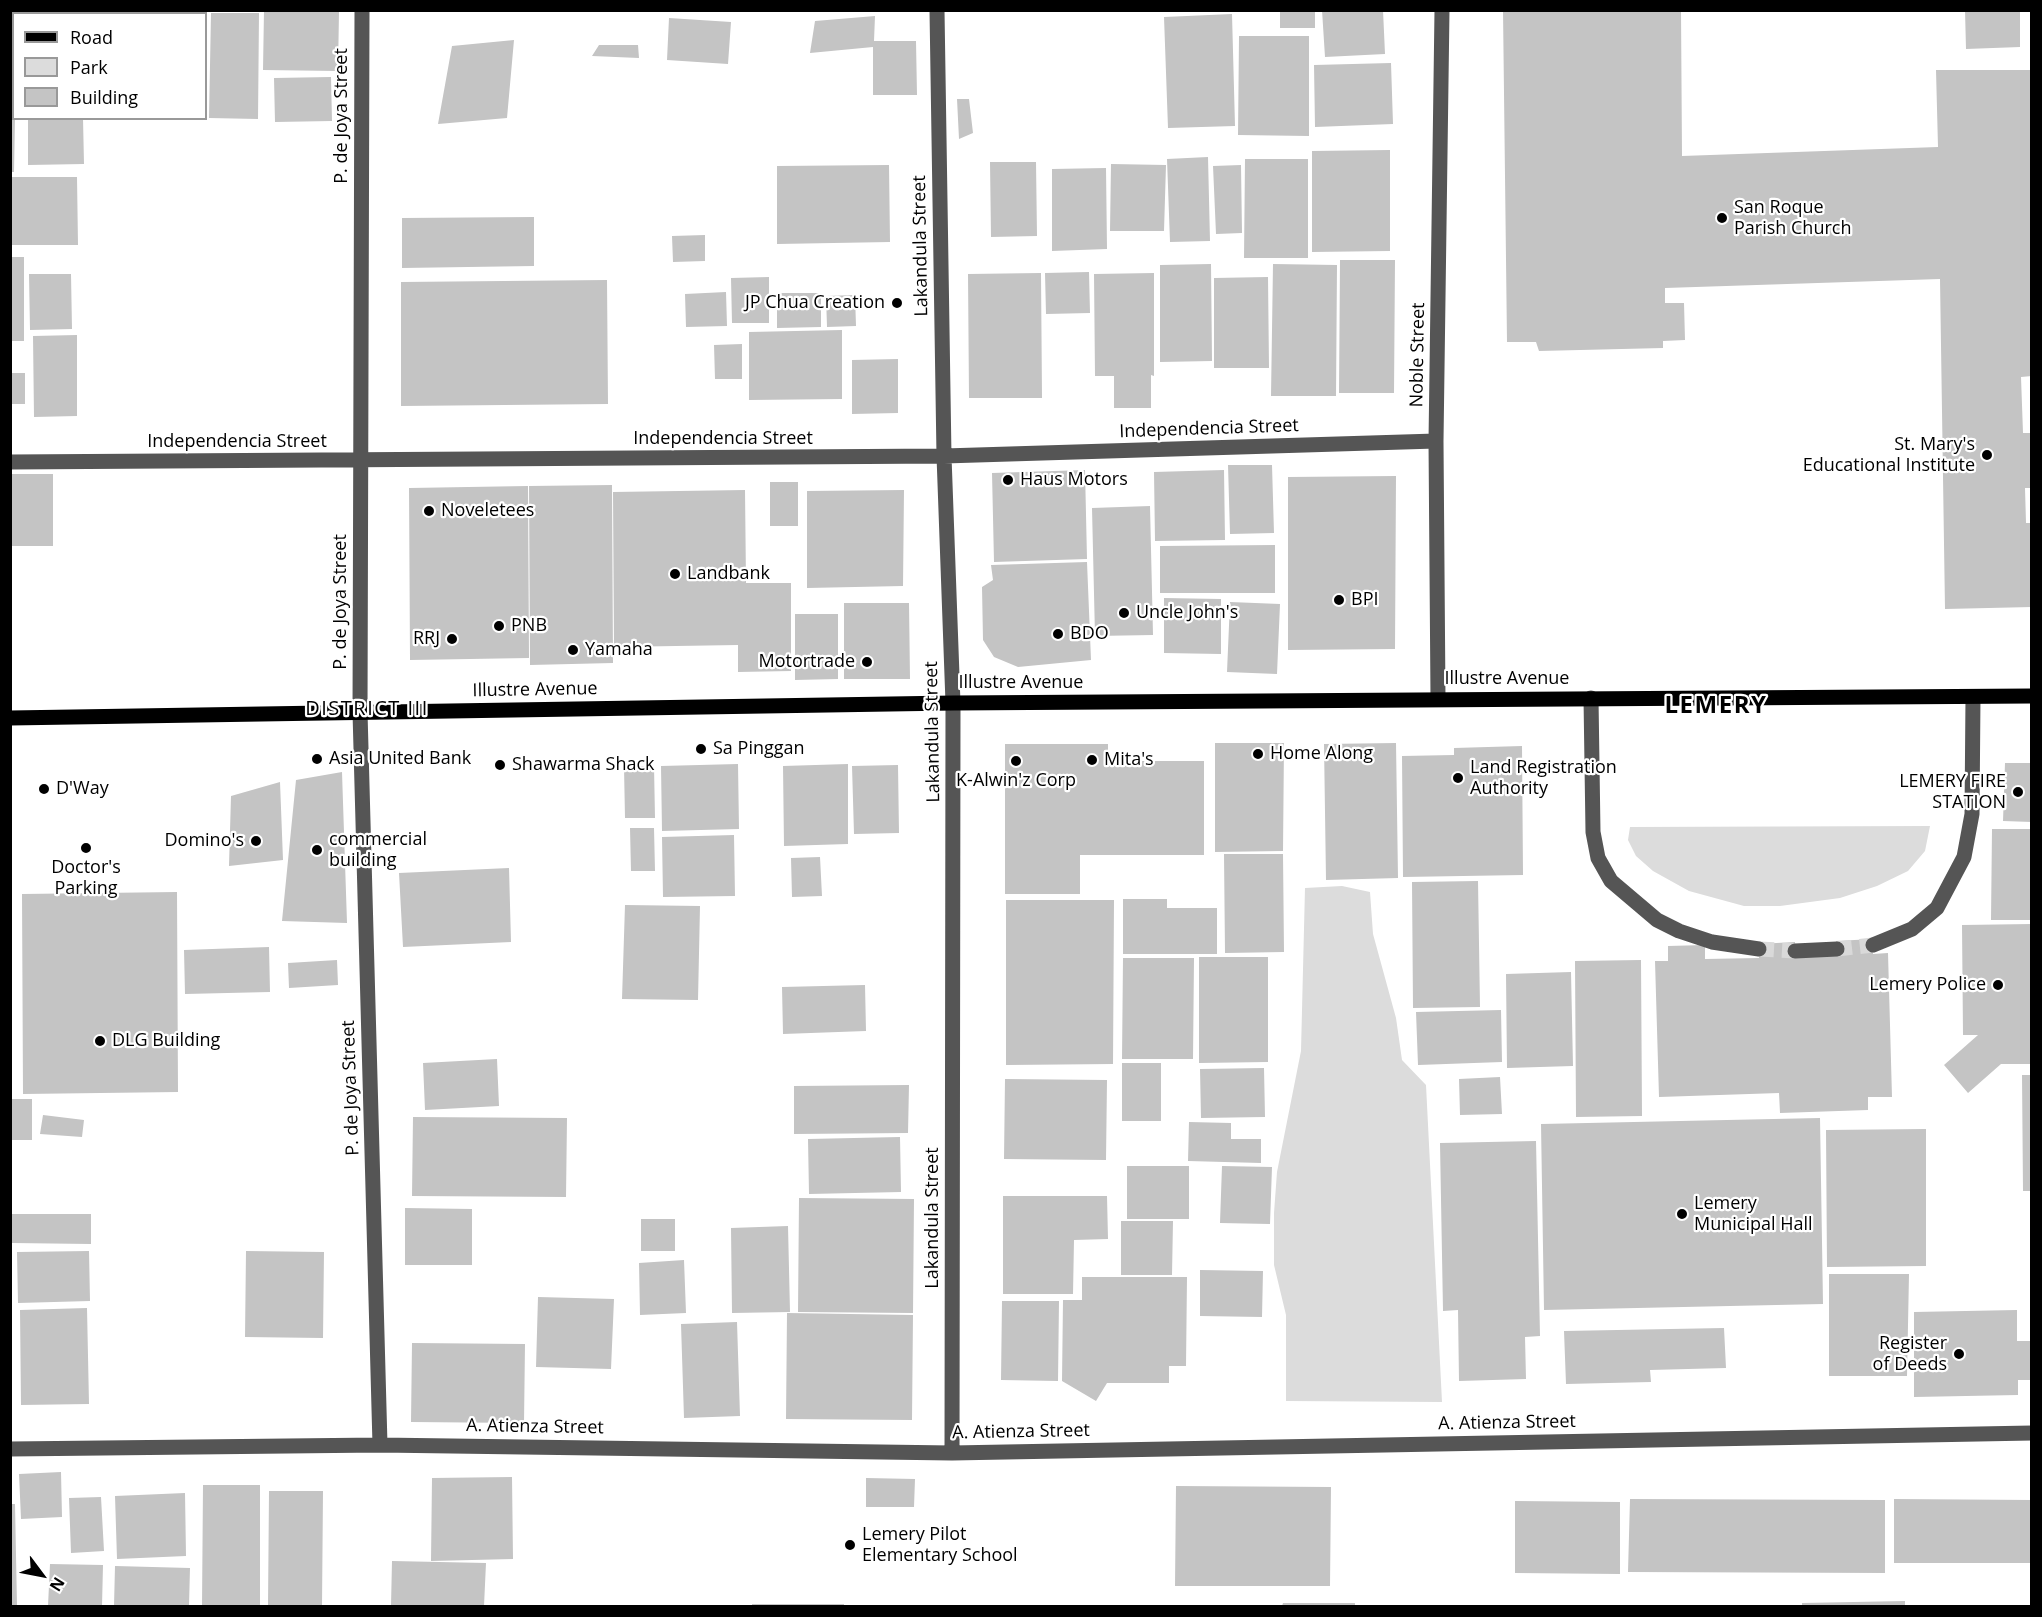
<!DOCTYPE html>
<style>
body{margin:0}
#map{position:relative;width:2042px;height:1617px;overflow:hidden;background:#fff;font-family:"Open Sans",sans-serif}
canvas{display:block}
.frame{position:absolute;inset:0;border:12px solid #000;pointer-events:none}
.legend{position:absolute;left:12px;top:12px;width:195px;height:108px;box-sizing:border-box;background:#fff;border:2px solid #999;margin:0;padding:8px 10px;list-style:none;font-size:18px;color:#000}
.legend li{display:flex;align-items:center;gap:12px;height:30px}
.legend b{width:30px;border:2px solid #999}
.north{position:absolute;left:12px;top:1545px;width:60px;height:60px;-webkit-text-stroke:4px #fff;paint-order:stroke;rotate:122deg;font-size:16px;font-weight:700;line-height:24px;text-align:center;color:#000}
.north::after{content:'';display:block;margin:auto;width:21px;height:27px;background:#000;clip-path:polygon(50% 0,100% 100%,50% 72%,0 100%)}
</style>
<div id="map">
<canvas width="2042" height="1617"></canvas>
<div class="frame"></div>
<ul class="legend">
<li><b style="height:8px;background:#000"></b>Road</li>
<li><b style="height:16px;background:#dcdcdc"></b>Park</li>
<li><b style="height:16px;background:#c4c4c4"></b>Building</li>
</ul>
<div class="north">N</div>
</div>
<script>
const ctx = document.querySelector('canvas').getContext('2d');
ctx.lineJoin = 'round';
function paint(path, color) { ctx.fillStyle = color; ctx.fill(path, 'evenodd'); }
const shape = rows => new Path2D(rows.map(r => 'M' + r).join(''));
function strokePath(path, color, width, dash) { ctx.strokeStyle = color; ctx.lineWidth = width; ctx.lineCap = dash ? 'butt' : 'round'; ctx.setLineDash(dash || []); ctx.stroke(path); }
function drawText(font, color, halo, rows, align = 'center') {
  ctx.font = font + ' "Open Sans",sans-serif'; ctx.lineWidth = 4.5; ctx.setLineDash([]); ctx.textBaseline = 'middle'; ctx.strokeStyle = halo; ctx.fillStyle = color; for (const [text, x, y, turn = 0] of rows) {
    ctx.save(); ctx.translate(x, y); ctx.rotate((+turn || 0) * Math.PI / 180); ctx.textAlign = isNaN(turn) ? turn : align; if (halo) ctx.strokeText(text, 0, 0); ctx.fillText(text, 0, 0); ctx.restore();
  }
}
paint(shape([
 [1930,826,1925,851,1908,871,1877,886,1840,898,1780,906,1744,906,1689,891,1653,871,1636,856,1628,840,1630,827],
 [1342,886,1370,892,1373,934,1396,1018,1402,1060,1426,1085,1442,1402,1286,1401,1286,1315,1274,1265,1274,1213,1277,1172,1301,1051,1305,888]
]), '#dcdcdc');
paint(shape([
 [76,10,149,10,149,14,76,14],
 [156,10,202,10,202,14,156,14],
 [264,10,339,11,338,71,263,70],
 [1280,10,1315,10,1315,28,1280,28],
 [1322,10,1383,10,1385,54,1325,57],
 [1503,10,1681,10,1682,156,1938,147,1936,70,2032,70,2032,376,2021,377,2023,433,2032,433,2032,488,2025,488,2026,523,2032,523,2032,607,1945,609,1940,279,1665,288,1665,303,1684,303,1685,340,1663,341,1663,348,1539,351,1536,342,1507,342],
 [1965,10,2020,10,2020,47,1966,49],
 [211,13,259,13,258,119,209,118],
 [1232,14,1235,126,1168,128,1164,17],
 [875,16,874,41,916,41,917,95,873,95,873,47,810,53,815,21],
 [11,18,14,18,14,63,12,63],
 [669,18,731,22,728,64,667,60],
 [1239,36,1309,36,1309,136,1238,135],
 [514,40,507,118,438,124,452,46],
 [599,45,638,45,639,58,592,56],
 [1391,63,1393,124,1315,127,1314,65],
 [331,77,332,121,275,122,274,78],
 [957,99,969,99,973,133,959,139],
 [10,118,15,118,14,172,10,172],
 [28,118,83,118,84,164,28,165],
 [1390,150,1390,251,1312,252,1312,151],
 [1208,157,1210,241,1170,242,1167,159],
 [1245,159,1308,159,1308,258,1244,258],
 [990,162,1036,162,1037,236,991,237],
 [1111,164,1166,165,1164,231,1110,231],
 [889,165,890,242,777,244,777,166],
 [1241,165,1242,233,1216,234,1213,166],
 [1106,168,1107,249,1052,251,1052,169],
 [10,177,77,177,78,245,10,245],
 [534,217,534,266,402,268,402,218],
 [705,235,705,261,673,262,672,236],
 [10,257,24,257,24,341,10,341],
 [1340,260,1395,260,1394,393,1339,393],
 [1211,264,1212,361,1160,362,1160,265],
 [1273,264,1337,265,1336,396,1271,396],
 [1089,272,1090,313,1046,314,1045,273],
 [1041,273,1042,398,969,398,968,274],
 [1154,273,1154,376,1151,375,1151,408,1114,408,1114,376,1095,376,1094,274],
 [29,274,71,274,72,329,30,330],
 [769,277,769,323,732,323,731,278],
 [1268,277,1269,368,1214,368,1214,278],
 [607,280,608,404,401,406,401,282],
 [726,292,727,326,686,327,685,294],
 [777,293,821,293,821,327,777,328],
 [855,295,856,326,827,327,826,296],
 [842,330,842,399,749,400,749,332],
 [77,335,77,416,34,417,33,336],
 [742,344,742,379,715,379,714,345],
 [898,359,898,413,852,414,852,360],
 [10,373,25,373,25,404,10,404],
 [1228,465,1272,465,1274,533,1230,534],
 [1085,470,1087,559,994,562,992,473],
 [1224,470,1225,540,1155,541,1154,472],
 [10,474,53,474,53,546,10,546],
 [1396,476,1395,649,1288,650,1288,477],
 [770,482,798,482,798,526,770,526],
 [612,485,613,663,530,665,529,486],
 [528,486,529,658,410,660,409,488],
 [745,490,746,583,791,583,791,671,738,672,738,645,614,647,613,492],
 [904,490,903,586,807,588,807,491],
 [1150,506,1153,635,1095,636,1092,508],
 [1275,545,1275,593,1160,593,1160,546],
 [1087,562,1091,660,1018,667,994,657,983,640,982,587,993,580,991,565],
 [1164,598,1221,599,1221,654,1164,653],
 [1230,602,1280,604,1277,674,1227,672],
 [844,603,909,603,910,679,844,679],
 [795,614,838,614,838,679,795,680],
 [1215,743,1284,743,1283,851,1215,852],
 [1396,743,1398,878,1326,880,1324,744],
 [1005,744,1108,744,1108,761,1204,761,1204,855,1080,855,1080,894,1005,894],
 [1522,746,1523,875,1403,877,1402,756,1454,755,1454,748],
 [2005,763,2032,763,2032,822,2003,821],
 [738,764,739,829,662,831,661,766],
 [848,764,848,844,784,846,783,766],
 [898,765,899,833,854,834,852,766],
 [654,766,655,818,625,818,624,767],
 [342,772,347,923,282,921,296,780],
 [280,782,283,860,229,866,231,796],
 [630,828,654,828,655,871,631,871],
 [1992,829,2032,829,2032,920,1991,920],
 [734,835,735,896,663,897,662,837],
 [1224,854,1283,854,1284,952,1225,953],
 [820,857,822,896,792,897,791,858],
 [509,868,511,942,403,947,399,873],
 [1478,881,1480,1007,1413,1008,1412,882],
 [177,892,178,1092,23,1094,22,894],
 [1123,899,1167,899,1167,908,1217,908,1217,954,1123,954],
 [1006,900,1114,900,1113,1064,1006,1065],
 [625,905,700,906,698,1000,622,999],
 [2032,924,2032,1064,2001,1064,1968,1093,1944,1065,1978,1035,1963,1035,1962,925],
 [1873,939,1873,954,1888,953,1892,1097,1868,1097,1868,1110,1780,1113,1779,1093,1659,1097,1655,961,1668,961,1668,946,1705,945,1705,959,1759,958,1758,944,1795,942,1795,957,1837,949,1836,941],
 [269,947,270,992,185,994,184,950],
 [1199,957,1268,957,1268,1062,1199,1063],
 [1123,958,1194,958,1193,1059,1122,1059],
 [337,960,338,985,289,988,288,963],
 [1641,960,1642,1116,1576,1117,1575,961],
 [1571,972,1573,1066,1507,1068,1506,974],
 [865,985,866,1031,783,1034,782,987],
 [1501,1010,1502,1062,1418,1065,1416,1012],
 [497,1059,499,1106,425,1110,423,1063],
 [1122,1063,1161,1063,1161,1121,1122,1121],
 [1264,1068,1265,1117,1201,1118,1200,1069],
 [2022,1075,2032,1075,2032,1191,2023,1191],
 [1500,1077,1502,1114,1460,1115,1459,1079],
 [1005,1079,1107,1080,1106,1160,1004,1159],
 [909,1085,908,1133,794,1134,794,1086],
 [10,1099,32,1099,32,1140,10,1140],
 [43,1115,84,1120,82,1137,40,1134],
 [413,1117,567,1118,566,1197,412,1196],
 [1820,1118,1823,1304,1544,1310,1541,1124],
 [1189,1122,1231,1123,1231,1139,1261,1139,1261,1163,1188,1161],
 [1926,1129,1926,1266,1827,1267,1826,1130],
 [900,1137,901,1192,809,1194,808,1139],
 [1536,1141,1540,1336,1525,1337,1526,1379,1459,1381,1458,1310,1443,1311,1440,1143],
 [1127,1166,1189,1166,1189,1219,1127,1219],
 [1222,1166,1272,1167,1270,1224,1220,1223],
 [1003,1196,1107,1196,1108,1239,1074,1240,1073,1294,1003,1294],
 [799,1198,914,1199,913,1313,798,1312],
 [405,1208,472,1209,472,1265,405,1265],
 [12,1214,91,1214,91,1244,12,1243],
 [641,1219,675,1219,675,1251,641,1251],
 [1121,1221,1173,1221,1172,1275,1121,1275],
 [788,1226,790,1312,732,1313,731,1228],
 [89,1251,90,1301,18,1303,17,1252],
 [246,1251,324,1252,323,1338,245,1337],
 [684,1260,686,1313,640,1315,639,1263],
 [1200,1270,1263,1271,1262,1317,1200,1316],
 [1829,1274,1909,1274,1907,1376,1829,1376],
 [1082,1277,1187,1277,1186,1366,1169,1366,1169,1383,1107,1383,1096,1401,1062,1381,1063,1300,1082,1300],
 [538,1297,614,1299,611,1369,536,1367],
 [1002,1301,1059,1301,1058,1381,1001,1380],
 [87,1308,89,1404,21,1405,20,1310],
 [2017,1310,2017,1341,2032,1341,2032,1380,2018,1380,2018,1395,1914,1397,1914,1312],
 [787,1313,913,1315,912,1420,786,1419],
 [737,1322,740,1416,684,1418,681,1324],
 [1724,1328,1726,1368,1650,1370,1651,1382,1566,1384,1564,1331],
 [412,1343,525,1344,524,1423,411,1422],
 [61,1472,62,1517,21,1519,19,1474],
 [512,1477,513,1559,431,1561,432,1478],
 [866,1478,915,1479,914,1507,866,1507],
 [203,1485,260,1485,260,1606,202,1606],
 [1176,1486,1331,1487,1330,1586,1175,1586],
 [269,1491,323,1491,322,1606,268,1606],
 [185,1493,186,1556,117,1559,115,1496],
 [101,1497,104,1551,71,1553,69,1498],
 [1630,1499,1885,1500,1885,1573,1628,1572],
 [1894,1499,2032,1500,2032,1563,1894,1563],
 [1515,1501,1620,1502,1620,1574,1515,1573],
 [10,1504,15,1504,17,1606,10,1606],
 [392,1561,486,1563,484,1606,391,1606],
 [50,1564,103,1565,102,1606,48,1606],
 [115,1566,190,1568,189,1606,114,1606],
 [1905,1601,1905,1606,1802,1606,1802,1603],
 [1283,1603,1355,1603,1355,1606,1282,1606],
 [752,1604,844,1604,844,1606,752,1606]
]), '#c4c4c4');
strokePath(shape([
 [1759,949,1795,951],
 [1837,949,1873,945]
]), '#d9d9d9', 15, [15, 8]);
strokePath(shape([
 [362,10,360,712,380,1445],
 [937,10,944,456,953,703,952,1453],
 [10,462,944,456,1436,441],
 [1591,698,1593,832,1598,858,1611,881,1657,920,1679,931,1712,942,1759,949],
 [1438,699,1436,441,1442,10],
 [1873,945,1912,929,1937,908,1964,857,1972,814,1973,697],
 [1795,951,1837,949],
 [10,1449,380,1445,952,1453,2032,1433]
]), '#555', 15);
strokePath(shape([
 [10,718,953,703,2032,696]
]), '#000', 15);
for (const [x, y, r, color] of [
 [1722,218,6,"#000"],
 [897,303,6,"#000"],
 [1987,455,6,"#000"],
 [1008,480,6,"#000"],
 [429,511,6,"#000"],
 [675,574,6,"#000"],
 [1339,600,6,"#000"],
 [1124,613,6,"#000"],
 [499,626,6,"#000"],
 [1058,634,6,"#000"],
 [452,639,6,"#000"],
 [573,650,6,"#000"],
 [867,662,6,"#000"],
 [701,749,6,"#000"],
 [1258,754,6,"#000"],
 [317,759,6,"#000"],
 [1092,760,6,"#000"],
 [1016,761,6,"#000"],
 [500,765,6,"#000"],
 [1458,778,6,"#000"],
 [44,789,6,"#000"],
 [2018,792,6,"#000"],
 [256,841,6,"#000"],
 [86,848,6,"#000"],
 [317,850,6,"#000"],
 [1998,985,6,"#000"],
 [100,1041,6,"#000"],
 [1682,1214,6,"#000"],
 [1959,1354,6,"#000"],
 [850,1545,6,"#000"]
]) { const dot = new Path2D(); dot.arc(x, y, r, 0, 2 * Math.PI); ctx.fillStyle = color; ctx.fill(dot); strokePath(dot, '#fff', 2); }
drawText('18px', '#000', '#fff', [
 ["P. de Joya Street",342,116,-90],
 ["Lakandula Street",921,246,-91],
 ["Noble Street",1418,355,-89],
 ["Independencia Street",1209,429,-2],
 ["Independencia Street",723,439],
 ["Independencia Street",237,442],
 ["P. de Joya Street",341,602,-90],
 ["Illustre Avenue",1507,679],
 ["Illustre Avenue",1021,683],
 ["Illustre Avenue",535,690,-1],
 ["Lakandula Street",933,732,-91],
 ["P. de Joya Street",351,1088,-92],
 ["Lakandula Street",933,1218,-90],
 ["A. Atienza Street",1507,1423,-1],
 ["A. Atienza Street",535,1427,1],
 ["A. Atienza Street",1021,1432,-1]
]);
drawText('18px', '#000', '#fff', [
 ["San Roque",1734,208],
 ["Parish Church",1734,229],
 ["JP Chua Creation",885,303,"right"],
 ["St. Mary's",1975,445,"right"],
 ["Educational Institute",1975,466,"right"],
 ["Haus Motors",1020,480],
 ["Noveletees",441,511],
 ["Landbank",687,574],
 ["BPI",1351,600],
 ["Uncle John's",1136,613],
 ["PNB",511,626],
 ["BDO",1070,634],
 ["RRJ",440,639,"right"],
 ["Yamaha",585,650],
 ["Motortrade",855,662,"right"],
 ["Sa Pinggan",713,749],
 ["Home Along",1270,754],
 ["Asia United Bank",329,759],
 ["Mita's",1104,760],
 ["Shawarma Shack",512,765],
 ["Land Registration",1470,768],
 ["Authority",1470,789],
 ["K-Alwin'z Corp",1016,781,"center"],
 ["LEMERY FIRE",2006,782,"right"],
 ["STATION",2006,803,"right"],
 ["D'Way",56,789],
 ["commercial",329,840],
 ["building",329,861],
 ["Domino's",244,841,"right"],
 ["Doctor's",86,868,"center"],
 ["Parking",86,889,"center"],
 ["Lemery Police",1986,985,"right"],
 ["DLG Building",112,1041],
 ["Lemery",1694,1204],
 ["Municipal Hall",1694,1225],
 ["Register",1947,1344,"right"],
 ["of Deeds",1947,1365,"right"],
 ["Lemery Pilot",862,1535],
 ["Elementary School",862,1556]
], 'left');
ctx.letterSpacing = '1.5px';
drawText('20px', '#000', '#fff', [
 ["DISTRICT III",367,709]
]);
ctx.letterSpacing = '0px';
ctx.letterSpacing = '1.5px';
drawText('bold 24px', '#000', '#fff', [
 ["LEMERY",1716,706]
]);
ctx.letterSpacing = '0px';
</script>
